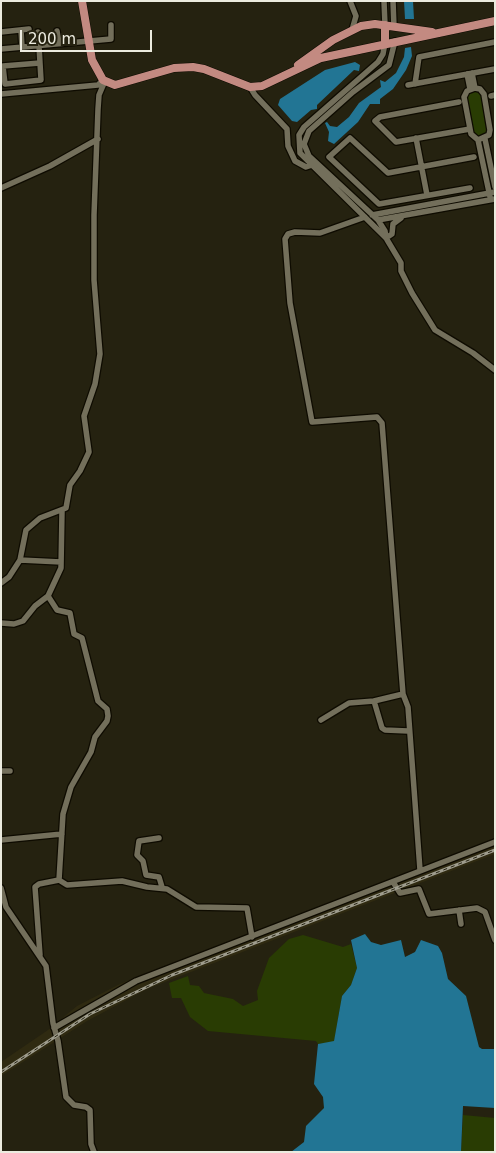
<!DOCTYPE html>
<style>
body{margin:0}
#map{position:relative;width:496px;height:1153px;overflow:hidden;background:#252210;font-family:"DejaVu Sans",sans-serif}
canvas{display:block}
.frame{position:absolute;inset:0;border:2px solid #ecebdf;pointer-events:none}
.scale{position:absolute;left:20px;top:30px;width:132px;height:22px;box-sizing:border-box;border:2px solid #ecebdf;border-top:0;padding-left:6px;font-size:15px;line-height:18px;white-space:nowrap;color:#ecebdf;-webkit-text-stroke:4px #252210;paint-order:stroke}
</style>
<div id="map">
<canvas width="496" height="1153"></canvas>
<div class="frame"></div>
<div class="scale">200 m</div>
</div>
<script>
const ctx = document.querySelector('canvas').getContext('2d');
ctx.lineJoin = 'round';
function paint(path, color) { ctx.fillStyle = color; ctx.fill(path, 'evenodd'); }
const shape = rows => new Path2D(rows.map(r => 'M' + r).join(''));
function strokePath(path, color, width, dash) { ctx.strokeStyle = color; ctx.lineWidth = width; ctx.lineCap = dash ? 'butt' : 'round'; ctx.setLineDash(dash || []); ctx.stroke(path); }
paint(shape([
 [495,841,495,854,147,989,87,1021,1,1076,1,1062,48,1030,77,1006,118,985,136,977,169,967]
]), '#2f2a11');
paint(shape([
 [474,91,482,95,488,133,479,137,474,135,466,96],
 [303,935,343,947,351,944,357,968,351,985,342,996,334,1042,318,1044,316,1041,208,1031,190,1017,181,998,172,998,169,983,188,976,190,985,199,986,204,993,233,999,243,1006,258,1000,257,991,269,958,289,939],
 [463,1115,495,1118,495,1152,461,1152]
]), '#293c03');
paint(shape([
 [404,1,413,1,414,19,405,19],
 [411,47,412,56,406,70,393,89,380,99,380,104,370,104,358,122,334,144,328,141,329,132,325,123,327,122,330,126,337,127,349,117,359,103,381,87,380,80,385,82,396,73,404,57,405,48],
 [355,62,360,65,359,71,354,70,317,105,317,109,311,110,297,122,292,121,278,105,280,99,325,70],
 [365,934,371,942,381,945,401,940,405,957,415,952,421,940,438,946,442,953,448,979,466,996,479,1047,482,1049,495,1049,495,1108,463,1106,461,1152,291,1152,304,1142,306,1126,324,1108,323,1097,314,1084,318,1044,334,1041,342,996,351,985,357,968,351,940]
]), '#227594');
const minor = shape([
 [350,1,356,16,352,30],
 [384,1,385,25],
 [393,1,394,27],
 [21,30,22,47],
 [57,31,59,43],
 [1,32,29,29],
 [38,32,39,45,40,63,41,80,5,84,3,66,40,63],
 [385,43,383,54,378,62,304,127,299,135,300,153,386,238,401,263,401,271,412,293,435,330,473,353,495,370],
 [1,49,111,39,111,25],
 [472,73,475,88],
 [467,74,470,89],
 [415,84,419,57,495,42],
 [408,85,495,69],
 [250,87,255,95,287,129,288,146,295,161,306,167,312,165],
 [475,88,480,89,484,94,490,130,489,135,478,140,471,134,464,97,467,91,475,88],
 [1,94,98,85,103,80],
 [491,96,495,95],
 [459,102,380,117,375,121,396,142,470,129],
 [416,138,427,195],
 [485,139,495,187],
 [478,140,490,197],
 [1,188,50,166,98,139],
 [470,188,379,204,329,157,350,138,388,173,474,157],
 [372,215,495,192],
 [365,217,320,233,295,232,288,234,285,239,290,303,312,422,377,417,382,423,403,694,408,707,420,870],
 [378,220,495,199],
 [386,238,385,231,378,220,309,156,304,144,309,131,353,92,389,65,395,41],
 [386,238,392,234,393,224,401,218],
 [62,511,61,568,48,596,57,610,70,613,74,634,82,638,98,701,107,709,108,716,107,721,95,737,91,752,71,787,63,814,59,880,67,885,122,881,147,887,167,889,196,907,247,908,252,937],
 [20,560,61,562],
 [1,583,9,577,20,560,26,530,40,518,66,508,70,485,80,471,89,452,84,416,95,384,100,354,94,280,94,215,98,109,99,95,105,81],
 [1,623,14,624,23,621,35,606,48,596],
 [374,701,382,728,385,730,408,731],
 [321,720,349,703,374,701,403,694],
 [1,771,10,771],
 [159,838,139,841,137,855,143,861,146,875,159,877,162,887],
 [1,840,62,834],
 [393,882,400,893,419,889,429,914,477,908,485,912,495,940],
 [1,888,6,907,46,966,53,1023,58,1041,66,1097,74,1105,86,1107,90,1110,91,1144,94,1152],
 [459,910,461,924],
 [40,955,35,887,39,884,59,880],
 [54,1028,136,981,495,842]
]);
const major = shape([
 [82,1,92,60,103,80,115,85,174,68,193,67,204,69,250,87,262,86,321,58,495,21],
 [385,43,385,25],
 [298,65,333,40,361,26,375,24,432,32]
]);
strokePath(minor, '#0e0b00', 8);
strokePath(major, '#0e0b00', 9);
strokePath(minor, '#736f5b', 5.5);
strokePath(major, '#c38a81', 8);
const rail = shape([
 [1,1072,90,1014,172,975,495,850]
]);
strokePath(rail, '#9e9c8d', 3);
strokePath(rail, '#252210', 1, [4]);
</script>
